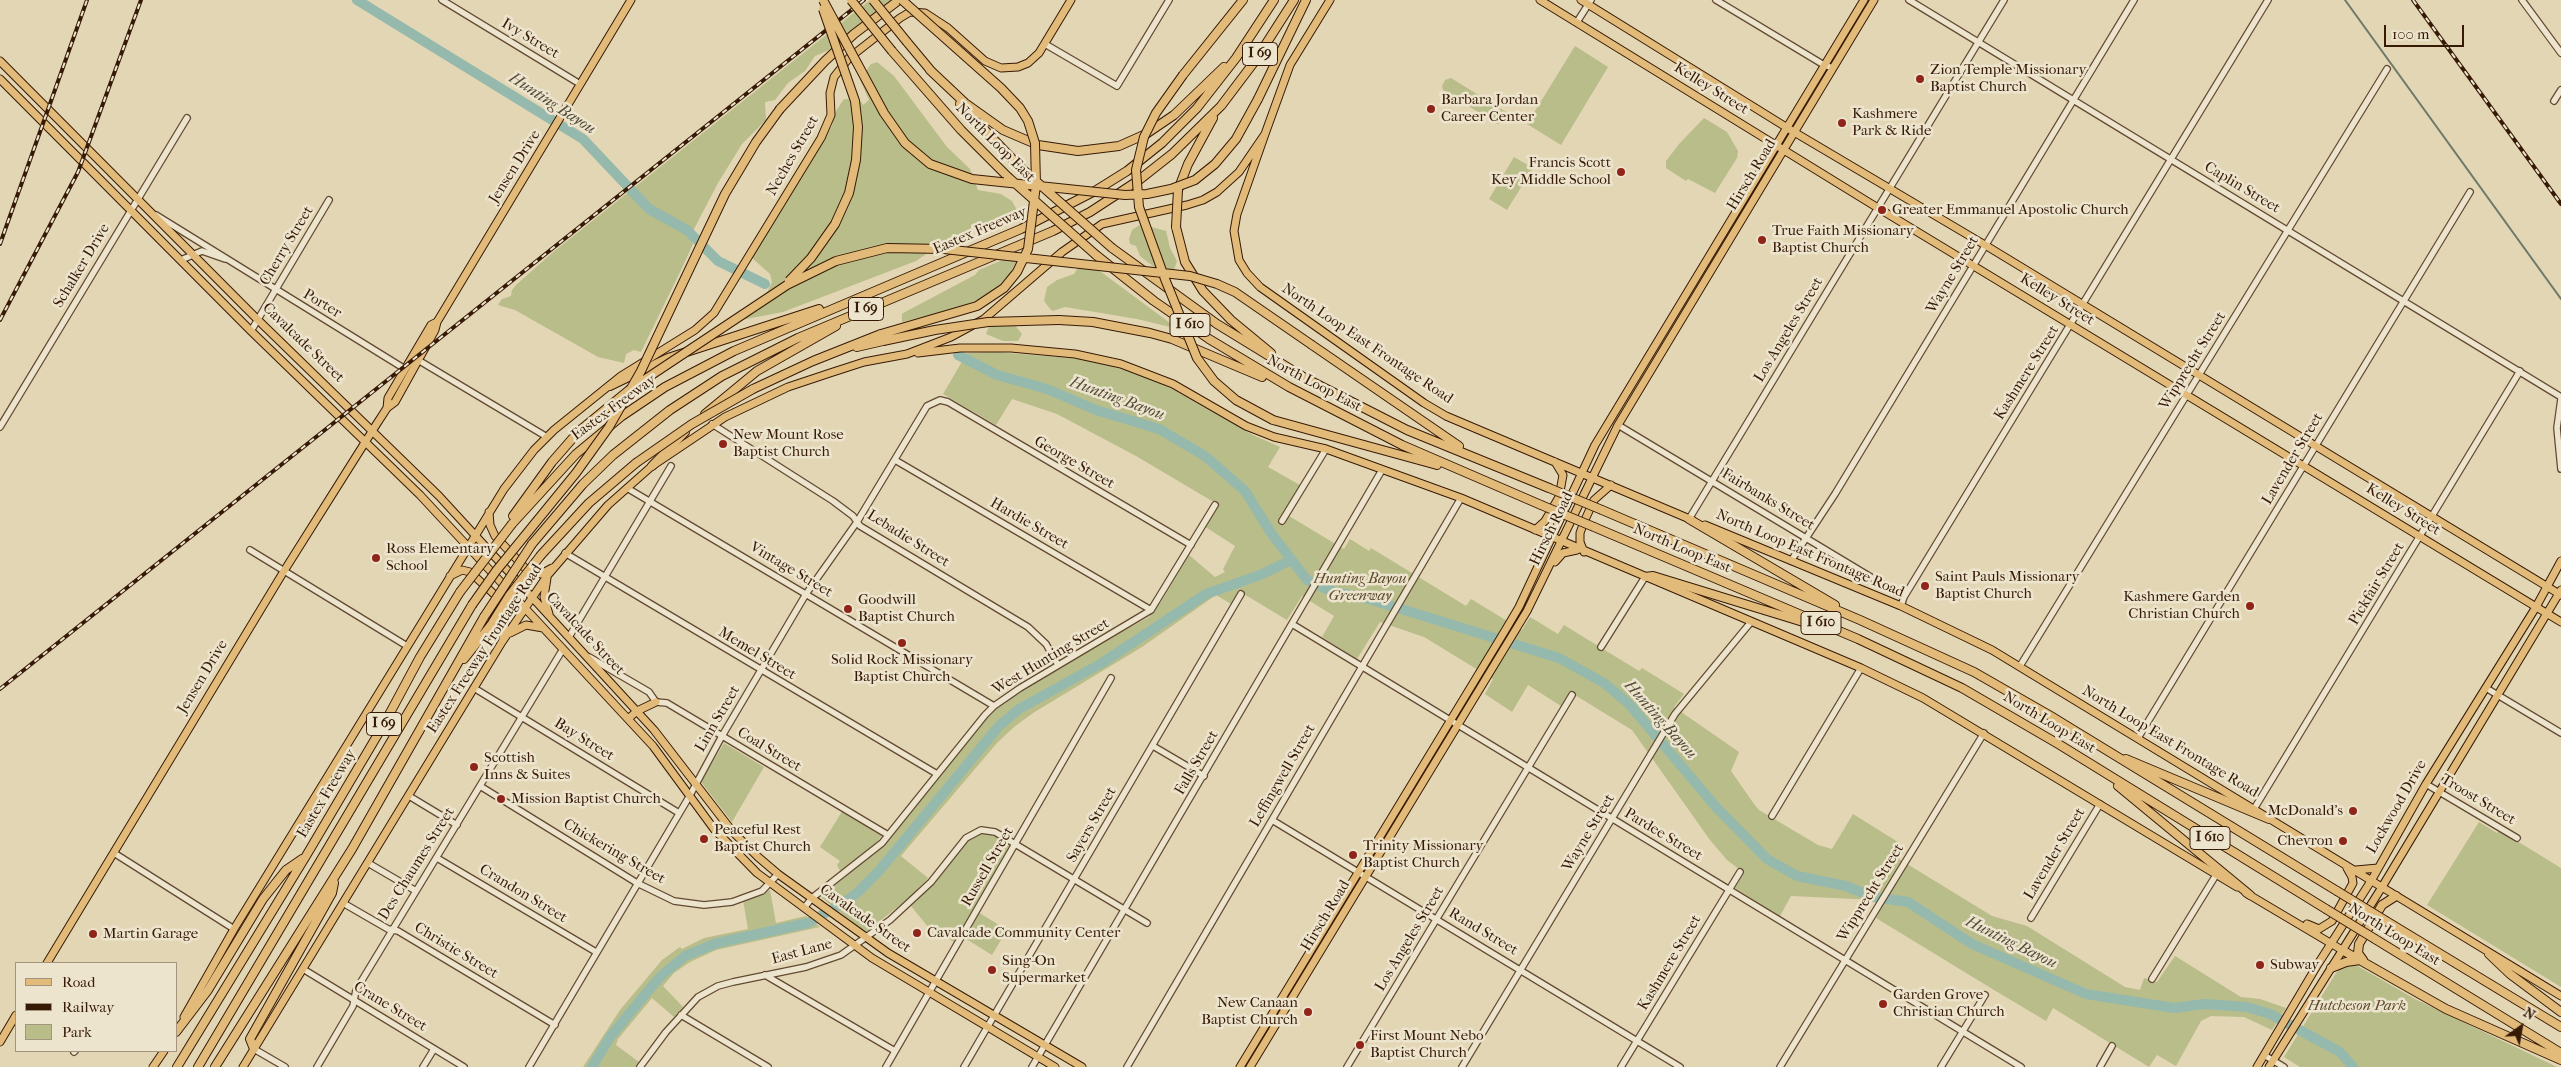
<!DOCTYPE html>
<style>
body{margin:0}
#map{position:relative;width:2561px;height:1067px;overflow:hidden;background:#e3d6b4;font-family:"IM FELL French Canon",serif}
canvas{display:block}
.legend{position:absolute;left:15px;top:962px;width:162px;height:90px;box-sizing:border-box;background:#ede4ce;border:1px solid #a4937e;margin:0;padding:6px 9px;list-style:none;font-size:15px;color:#371a06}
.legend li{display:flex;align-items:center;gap:10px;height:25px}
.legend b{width:25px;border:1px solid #a4937e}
.north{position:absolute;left:2496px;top:1002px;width:50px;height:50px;-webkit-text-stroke:4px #ede4ce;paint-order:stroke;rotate:32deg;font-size:14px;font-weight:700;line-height:20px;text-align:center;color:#371a06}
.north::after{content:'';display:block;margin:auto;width:18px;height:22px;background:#371a06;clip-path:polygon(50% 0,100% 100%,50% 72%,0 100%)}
.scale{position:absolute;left:2384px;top:25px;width:80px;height:22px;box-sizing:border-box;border:2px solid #371a06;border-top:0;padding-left:6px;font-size:15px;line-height:18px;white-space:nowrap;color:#371a06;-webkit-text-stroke:4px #ede4ce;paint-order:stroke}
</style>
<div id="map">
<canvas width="2561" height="1067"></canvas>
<ul class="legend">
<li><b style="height:6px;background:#e2bb7a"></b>Road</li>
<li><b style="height:6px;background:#371a06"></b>Railway</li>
<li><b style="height:14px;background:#b8bd8a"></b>Park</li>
</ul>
<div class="north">N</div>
<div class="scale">100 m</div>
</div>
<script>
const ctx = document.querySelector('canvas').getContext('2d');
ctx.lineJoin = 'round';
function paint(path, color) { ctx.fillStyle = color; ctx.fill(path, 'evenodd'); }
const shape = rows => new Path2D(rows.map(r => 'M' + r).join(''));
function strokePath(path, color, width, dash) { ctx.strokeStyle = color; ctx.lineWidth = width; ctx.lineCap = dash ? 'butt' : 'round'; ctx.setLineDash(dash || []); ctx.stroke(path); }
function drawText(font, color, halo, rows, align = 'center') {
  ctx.font = font + ' "IM FELL French Canon",serif'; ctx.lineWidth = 5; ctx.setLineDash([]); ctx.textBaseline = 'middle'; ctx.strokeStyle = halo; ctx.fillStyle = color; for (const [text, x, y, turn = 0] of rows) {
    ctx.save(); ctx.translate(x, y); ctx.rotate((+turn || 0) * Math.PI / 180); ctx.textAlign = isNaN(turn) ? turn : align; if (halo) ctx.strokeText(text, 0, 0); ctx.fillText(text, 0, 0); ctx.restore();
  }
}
paint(shape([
 [870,0,894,0,829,50,815,56,805,71,788,83,775,100,765,102,766,120,742,144,718,183,694,229,691,238,693,244,681,270,641,352,634,350,626,354,624,363,598,357,515,310,498,305,502,299,511,296,512,290,516,285,552,253],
 [1575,46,1608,67,1561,145,1527,124],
 [877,62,894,76,947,147,970,169,978,190,1001,194,1012,201,1018,212,1014,216,1003,215,942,243,916,261,783,312,741,320,761,306,772,282,770,274,752,258,832,126,834,114,844,99,860,100,863,105,869,100,860,80,871,64],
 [1451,78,1506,112,1507,115,1503,122,1497,124,1443,90,1442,86,1445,80],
 [1704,118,1727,132,1738,151,1737,158,1715,193,1688,179,1686,181,1666,168,1666,161,1679,144],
 [1514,157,1533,168,1507,210,1489,199],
 [1141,224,1166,231,1170,248,1177,261,1174,270,1158,270,1140,256,1136,246,1130,244,1129,239,1132,230],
 [1021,252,1008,278,986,297,949,311,902,322,902,314,905,312,975,275,979,270],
 [1079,266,1097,269,1170,323,1170,327,1137,319,1065,307,1053,311,1051,310,1044,301,1047,287,1057,280,1074,274],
 [1014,324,1022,334,1018,341,1003,341,986,334,989,326],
 [995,352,1084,359,1143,375,1172,389,1253,435,1280,447,1268,467,1300,485,1284,513,1344,549,1350,539,1369,551,1371,548,1466,606,1471,599,1522,630,1530,617,1558,634,1564,625,1639,671,1642,668,1684,694,1674,707,1739,752,1731,771,1754,804,1759,810,1818,845,1832,849,1853,814,1906,847,1899,859,1992,916,2027,926,2125,987,2140,990,2144,978,2157,982,2175,956,2241,997,2260,999,2286,1008,2272,1030,2244,1017,2211,1016,2201,1021,2176,1066,2157,1055,2149,1067,2053,1008,2046,1021,1994,990,1876,918,1883,905,1876,900,1791,896,1780,916,1735,888,1744,873,1727,860,1710,840,1632,730,1570,692,1561,706,1528,685,1512,712,1485,694,1493,679,1424,637,1380,622,1357,659,1322,637,1334,616,1302,596,1287,620,1239,591,1231,604,1216,595,1142,647,1033,713,1014,727,997,743,901,856,928,878,909,898,866,932,863,931,821,897,884,844,984,718,997,706,1057,667,1149,617,1161,602,1189,555,1215,577,1225,572,1223,569,1235,546,1204,526,1217,504,1136,456,1057,414,1012,399,996,425,943,394,967,353],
 [724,743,764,767,732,822,701,782],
 [843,810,881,832,882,836,867,852,841,873,837,865,840,861,820,847],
 [2479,822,2497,833,2499,830,2561,868,2561,987,2427,905],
 [980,833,998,836,1008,842,1010,847,954,942,928,927,911,906,936,880,967,841],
 [770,890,776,923,806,916,820,927,716,950,690,962,674,973,663,986,683,1007,674,1017,652,998,618,1039,616,1045,639,1062,636,1067,583,1067,620,1010,662,960,680,947,682,949,704,938,748,929,743,900],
 [978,912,1007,930,992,955,963,937],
 [2354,964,2415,999,2557,1067,2300,1067,2284,1057,2336,973,2343,965]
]), '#b8bd8a');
strokePath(shape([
 [2345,0,2561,299]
]), '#6f796a', 2);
strokePath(shape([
 [357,0,583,139,649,209,687,230,718,261,765,284],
 [958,355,997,375,1047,389,1096,410,1159,429,1205,456,1245,491,1271,533,1307,580,1329,590,1372,600,1559,658,1604,683,1629,704,1716,807,1767,859,1797,876,1846,886,1873,897,1908,902,1972,944,2086,994,2174,1008,2204,1004,2247,1007,2270,1014,2340,1052,2353,1067],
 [592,1067,610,1037,648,991,662,975,685,956,717,943,808,923,843,903,857,893,879,871,999,726,1019,709,1102,663,1206,594,1260,575,1291,560]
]), '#95b9ad', 10);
const minor = shape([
 [442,0,580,84],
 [1716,0,1824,65,1833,68],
 [1909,0,2561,397],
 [2522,0,2561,53],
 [1577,22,1591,0],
 [1045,44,1117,86,1169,0],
 [2554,101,2561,90],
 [156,215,405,369],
 [181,260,202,251,225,259],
 [251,331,329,200],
 [418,360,547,437],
 [2561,399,2557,428,2561,469],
 [712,424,833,501,853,516,860,526,1028,627,1046,644,1058,665],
 [1618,425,1904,597],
 [0,427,187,118],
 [895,460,1151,610],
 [627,488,994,706],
 [1689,519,2004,0],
 [1282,521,1326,449],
 [250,550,407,646],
 [565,553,937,774],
 [1791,561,1835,494,2134,0],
 [1901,606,1904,597,2268,0],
 [1292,624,2021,1067],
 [569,637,671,466],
 [1601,647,1645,577],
 [589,657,649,692,656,702,667,703,888,835],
 [2020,666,2387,69],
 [474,688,679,813],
 [2486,688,2561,733],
 [2138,738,2470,192],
 [1153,746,1204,776],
 [2426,784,2517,838],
 [480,786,637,883,674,901,704,905,732,902,762,891,778,874],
 [409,796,457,825],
 [2254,809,2520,371],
 [1772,816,1861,668],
 [1272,820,1680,1067],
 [114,853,234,929],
 [437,858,596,952],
 [368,863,416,891],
 [343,903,388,929,398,931,555,1025],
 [804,908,812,898,882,843,985,715,994,706,1020,688,1151,610,1215,505],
 [2031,918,2100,804],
 [303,969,464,1067],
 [765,975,895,1051],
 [2152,979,2216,875],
 [681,1015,768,1067],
 [254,1049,285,1067],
 [74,1052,75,1051],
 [2264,1055,2284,1067],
 [317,1067,353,1006,356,990,563,649],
 [423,1067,434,1049],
 [529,1067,689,797,722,736,806,594,857,522,927,406,940,400,948,402,1191,545],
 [640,1067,666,1032,698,997,718,986,733,982,806,967,841,955,890,920,931,882,966,838,981,830,995,832,1147,923],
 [886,1067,1111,678],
 [964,1067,1241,594],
 [1032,1067,1382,470],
 [1127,1067,1461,498],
 [1347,1067,1572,695],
 [1462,1067,1675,714,1751,622],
 [1621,1067,1740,872],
 [1780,1067,1984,733],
 [1941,1067,1985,995],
 [2100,1067,2112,1046]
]);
const major = shape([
 [1540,0,1878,208,2561,622],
 [1581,0,1794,132,1985,245,2561,595],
 [0,61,258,320,439,496,654,730,732,831,758,857,778,874,888,953,1082,1067],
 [0,79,251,331,420,495,653,746,714,829,757,873,872,958,1055,1067],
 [1265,134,1237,214,1234,231,1239,260,1247,273,1260,287,1424,403,1446,416,1692,520],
 [918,353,960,348,1011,348,1075,354,1121,364,1173,384,1246,426,1274,437,1326,449,1461,498,1861,668,1923,698,2237,887],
 [387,408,395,402,435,330,437,322,631,0],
 [489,512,490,525,495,536,525,568,541,574,552,568],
 [1705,525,1901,606,1992,650,2561,996],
 [1535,530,1545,521,1559,497,1563,475,1555,462],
 [1584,552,1580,542,1580,533,1584,522,1594,500,1611,485],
 [1555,562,1563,553,1577,550],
 [450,576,462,570,470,572,495,595,506,612,503,639],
 [547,578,544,597,549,614],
 [510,633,526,625,543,628],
 [628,719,637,711,656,702],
 [2356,870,2378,868],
 [2246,893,2342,950],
 [2307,924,2319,929,2332,921,2353,883,2352,877,2347,868],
 [47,963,284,571,376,425,387,408,388,398,431,325,437,322],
 [184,1017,234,929,504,489,534,450,554,430,621,376,695,330,714,313,821,138,831,115,830,93,834,77,849,58,900,18,910,12,925,13,948,28,985,61,1001,68,1018,67,1028,63,1039,53,1071,0],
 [0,1042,16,1015],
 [153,1067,164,1051],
 [243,1067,502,642,547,576,608,505,652,466,725,417,788,387,830,373,864,362,907,354,951,337,984,319,1062,252,1102,224,1187,205,1203,200,1217,192,1239,172,1265,134,1290,65,1330,0],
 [1240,1067,1506,629,1519,607,1595,445,1864,0],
 [1250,1067,1527,611,1618,425,1874,0],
 [2257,1067,2318,964,2371,881,2426,784,2536,607,2561,561],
 [2269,1067,2382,887,2561,590]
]);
const highway = shape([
 [907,42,932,72],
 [892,51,961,130,1008,177],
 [930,70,965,103,1003,130,1038,145,1078,151,1119,146,1146,134,1174,115,1224,67],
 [1183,75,1243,0],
 [1258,99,1306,0],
 [960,104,1020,167],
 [780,109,825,61,854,34,899,0],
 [1178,190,1188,164,1213,118],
 [1176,227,1185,262,1203,291,1231,320,1271,353],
 [1112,248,1217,324,1305,378,1407,430,1549,488],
 [1096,255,1154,301,1209,339,1289,387,1402,445,1541,505],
 [1059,320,1093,322,1150,333,1172,339,1262,377],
 [1312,345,1459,446],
 [857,347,883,341],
 [610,386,668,358,819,309],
 [753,389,813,361,881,334],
 [705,414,757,371,836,326],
 [1273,420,1437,465],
 [652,466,685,432],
 [1602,510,1860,620,1974,672,2049,715,2337,891],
 [513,516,552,462,579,431],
 [1689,519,1835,605],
 [512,524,576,454,622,416,665,387,734,351,1021,229,1095,191,1127,171,1162,143,1197,108,1236,58,1274,0],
 [1594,527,1858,639,1962,688,2060,745,2326,909],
 [532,544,583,484,613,455,670,410,722,376,798,338,1053,231,1090,212,1139,180,1172,154,1221,106,1255,61,1294,0],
 [541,555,589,503,636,463],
 [1645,577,1653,576,1813,625],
 [464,659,491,625],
 [2126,759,2269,819],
 [2118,786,2250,895],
 [2386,921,2561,1027],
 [2375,939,2561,1053],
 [2342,950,2446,1009,2561,1060],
 [2489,954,2510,974,2561,1012],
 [2363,960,2358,953,2359,944,2382,905,2396,896],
 [2331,968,2346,962,2360,960],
 [176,1032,208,990,263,899,286,870,302,859],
 [254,1049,250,1039,332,893,334,883],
 [177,1067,306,856,384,724,420,657,460,592],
 [198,1067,472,605],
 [215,1067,352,849,484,617]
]);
strokePath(minor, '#624932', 8);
strokePath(major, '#371a06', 9);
strokePath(highway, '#371a06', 10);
strokePath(minor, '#ede4ce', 5.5);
strokePath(major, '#e2bb7a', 7);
strokePath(highway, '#e2bb7a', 8);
const rail = shape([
 [2413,0,2561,204],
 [0,244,87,0],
 [0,320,78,172,141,0],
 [0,689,864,0]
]);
strokePath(rail, '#371a06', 4);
strokePath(rail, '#ede4ce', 2, [5.5]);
const highwayBridge = shape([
 [823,0,884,113,905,143,930,164,972,179,1125,195,1147,194,1171,189,1195,180,1215,164,1236,139,1258,99],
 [851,0,892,51],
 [873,0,907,42],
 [1183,75,1156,113,1144,137,1136,170,1139,207,1165,279,1197,358,1214,381,1236,400,1273,420],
 [1020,167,1112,248],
 [1008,177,1096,255],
 [1176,227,1178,190],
 [789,281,811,258,835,224,849,193,856,160,858,127,855,101,823,9],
 [881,334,977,306,1004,288,1017,272,1028,249,1036,185,1035,143,1028,121,1020,108,1001,88,902,0],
 [883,341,935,330,988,322,1059,320],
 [579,431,629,390,787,285,836,261,887,248,944,249,1190,276,1217,284,1235,292,1312,345],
 [636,463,692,424,753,389],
 [1549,488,1602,510],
 [1541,505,1594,527],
 [460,592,512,524],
 [472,605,496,571,576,473,609,427,641,371,725,194,756,142,780,109],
 [484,617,532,544],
 [491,625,509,596,541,555],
 [2337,891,2386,921],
 [2326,909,2375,939]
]);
strokePath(highwayBridge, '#371a06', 10, []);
strokePath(highwayBridge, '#e2bb7a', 8);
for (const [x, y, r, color] of [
 [1920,79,5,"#8f2418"],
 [1431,109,5,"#8f2418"],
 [1842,123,5,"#8f2418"],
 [1621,172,5,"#8f2418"],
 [1882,210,5,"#8f2418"],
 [1762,240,5,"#8f2418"],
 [723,444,5,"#8f2418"],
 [376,558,5,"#8f2418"],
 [1925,586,5,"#8f2418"],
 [2250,606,5,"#8f2418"],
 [848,609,5,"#8f2418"],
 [902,643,5,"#8f2418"],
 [474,767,5,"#8f2418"],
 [501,799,5,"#8f2418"],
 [2353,811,5,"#8f2418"],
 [704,839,5,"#8f2418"],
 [2343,841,5,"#8f2418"],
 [1353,855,5,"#8f2418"],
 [917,933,5,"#8f2418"],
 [93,934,5,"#8f2418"],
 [2260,965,5,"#8f2418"],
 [992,970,5,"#8f2418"],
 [1883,1004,5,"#8f2418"],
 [1308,1012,5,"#8f2418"],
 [1360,1045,5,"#8f2418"]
]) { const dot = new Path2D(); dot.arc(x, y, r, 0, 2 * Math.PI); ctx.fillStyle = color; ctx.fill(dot); strokePath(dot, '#ede4ce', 2); }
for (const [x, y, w] of [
 [1260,54,35],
 [866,309,35],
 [1190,325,40],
 [1821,623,40],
 [384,724,35],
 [2210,838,40]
]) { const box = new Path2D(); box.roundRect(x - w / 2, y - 11.5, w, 23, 4); ctx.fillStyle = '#ede4ce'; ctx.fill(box); strokePath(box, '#371a06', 1); }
drawText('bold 14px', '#371a06', null, [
 ["I 69",1260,54],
 ["I 69",866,309],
 ["I 610",1190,325],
 ["I 610",1821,623],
 ["I 69",384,724],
 ["I 610",2210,838]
]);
drawText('15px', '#371a06', '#ede4ce', [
 ["Ivy Street",530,39,31],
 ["Kelley Street",1711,89,32],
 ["North Loop East",995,143,45],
 ["Neches Street",793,156,-60],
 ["Jensen Drive",515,167,-58],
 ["Hirsch Road",1752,175,-59],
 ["Caplin Street",2242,188,31],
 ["Eastex Freeway",980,231,-23],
 ["Cherry Street",287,246,-59],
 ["Schalker Drive",82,266,-59],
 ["Wayne Street",1953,275,-59],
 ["Kelley Street",2057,300,32],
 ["Porter",322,304,31],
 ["Los Angeles Street",1789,330,-59],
 ["Cavalcade Street",303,343,44],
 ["North Loop East Frontage Road",1367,344,34],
 ["Wipprecht Street",2193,361,-58],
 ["Kashmere Street",2027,373,-58],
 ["North Loop East",1314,384,28],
 ["Eastex Freeway",614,408,-36],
 ["Lavender Street",2293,459,-59],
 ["George Street",1074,463,30],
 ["Fairbanks Street",1768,500,31],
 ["Kelley Street",2403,510,32],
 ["Hardie Street",1029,524,30],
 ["Hirsch Road",1552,529,-64],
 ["Lebadie Street",908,539,32],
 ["North Loop East",1682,549,23],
 ["North Loop East Frontage Road",1810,554,23],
 ["Vintage Street",791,570,31],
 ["Pickfair Street",2377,584,-59],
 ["Cavalcade Street",585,634,47],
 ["Eastex Freeway Frontage Road",485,649,-57],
 ["Memel Street",757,654,31],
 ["West Hunting Street",1051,657,-31],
 ["Jensen Drive",203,677,-59],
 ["Linn Street",718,719,-60],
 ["North Loop East",2049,723,31],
 ["Bay Street",584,740,32],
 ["North Loop East Frontage Road",2170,742,31],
 ["Coal Street",769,750,31],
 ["Falls Street",1197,763,-60],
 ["Leffingwell Street",1283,776,-60],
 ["Eastex Freeway",327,794,-59],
 ["Troost Street",2478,800,31],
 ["Lockwood Drive",2397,807,-60],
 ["Sayers Street",1092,825,-60],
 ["Wayne Street",1589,833,-59],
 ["Pardee Street",1663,835,31],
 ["Chickering Street",614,852,30],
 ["Lavender Street",2055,854,-59],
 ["Des Chaumes Street",417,864,-58],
 ["Russell Street",988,867,-60],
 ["Wipprecht Street",1871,893,-58],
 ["Crandon Street",523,894,31],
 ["Hirsch Road",1326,916,-59],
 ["Cavalcade Street",865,919,35],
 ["Rand Street",1483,932,31],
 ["North Loop East",2394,935,32],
 ["Los Angeles Street",1410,939,-59],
 ["Christie Street",456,951,31],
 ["East Lane",802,952,-15],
 ["Kashmere Street",1670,963,-59],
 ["Crane Street",390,1007,31]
]);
drawText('15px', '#371a06', '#ede4ce', [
 ["Zion Temple Missionary",1930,70],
 ["Baptist Church",1930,87],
 ["Barbara Jordan",1441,100],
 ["Career Center",1441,117],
 ["Kashmere",1852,114],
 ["Park & Ride",1852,131],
 ["Francis Scott",1611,163,"right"],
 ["Key Middle School",1611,180,"right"],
 ["Greater Emmanuel Apostolic Church",1892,210],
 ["True Faith Missionary",1772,231],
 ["Baptist Church",1772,248],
 ["New Mount Rose",733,435],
 ["Baptist Church",733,452],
 ["Ross Elementary",386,549],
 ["School",386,566],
 ["Saint Pauls Missionary",1935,577],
 ["Baptist Church",1935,594],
 ["Kashmere Garden",2240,597,"right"],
 ["Christian Church",2240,614,"right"],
 ["Goodwill",858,600],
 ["Baptist Church",858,617],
 ["Solid Rock Missionary",902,660,"center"],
 ["Baptist Church",902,677,"center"],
 ["Scottish",484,758],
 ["Inns & Suites",484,775],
 ["Mission Baptist Church",511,799],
 ["McDonald's",2343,811,"right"],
 ["Peaceful Rest",714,830],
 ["Baptist Church",714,847],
 ["Chevron",2333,841,"right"],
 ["Trinity Missionary",1363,846],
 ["Baptist Church",1363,863],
 ["Cavalcade Community Center",927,933],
 ["Martin Garage",103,934],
 ["Sing-On",1002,961],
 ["Supermarket",1002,978],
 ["Subway",2270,965],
 ["Garden Grove",1893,995],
 ["Christian Church",1893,1012],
 ["New Canaan",1298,1003,"right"],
 ["Baptist Church",1298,1020,"right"],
 ["First Mount Nebo",1370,1036],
 ["Baptist Church",1370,1053]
], 'left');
drawText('italic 15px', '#5e4b2e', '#ede4ce', [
 ["Hunting Bayou",1360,579],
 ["Greenway",1360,596],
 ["Hutcheson Park",2357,1006]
]);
drawText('italic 16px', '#534a38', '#ede4ce', [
 ["Hunting Bayou",552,104,33],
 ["Hunting Bayou",1117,399,20],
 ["Hunting Bayou",1660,720,48],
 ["Hunting Bayou",2011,943,26]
]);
</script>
